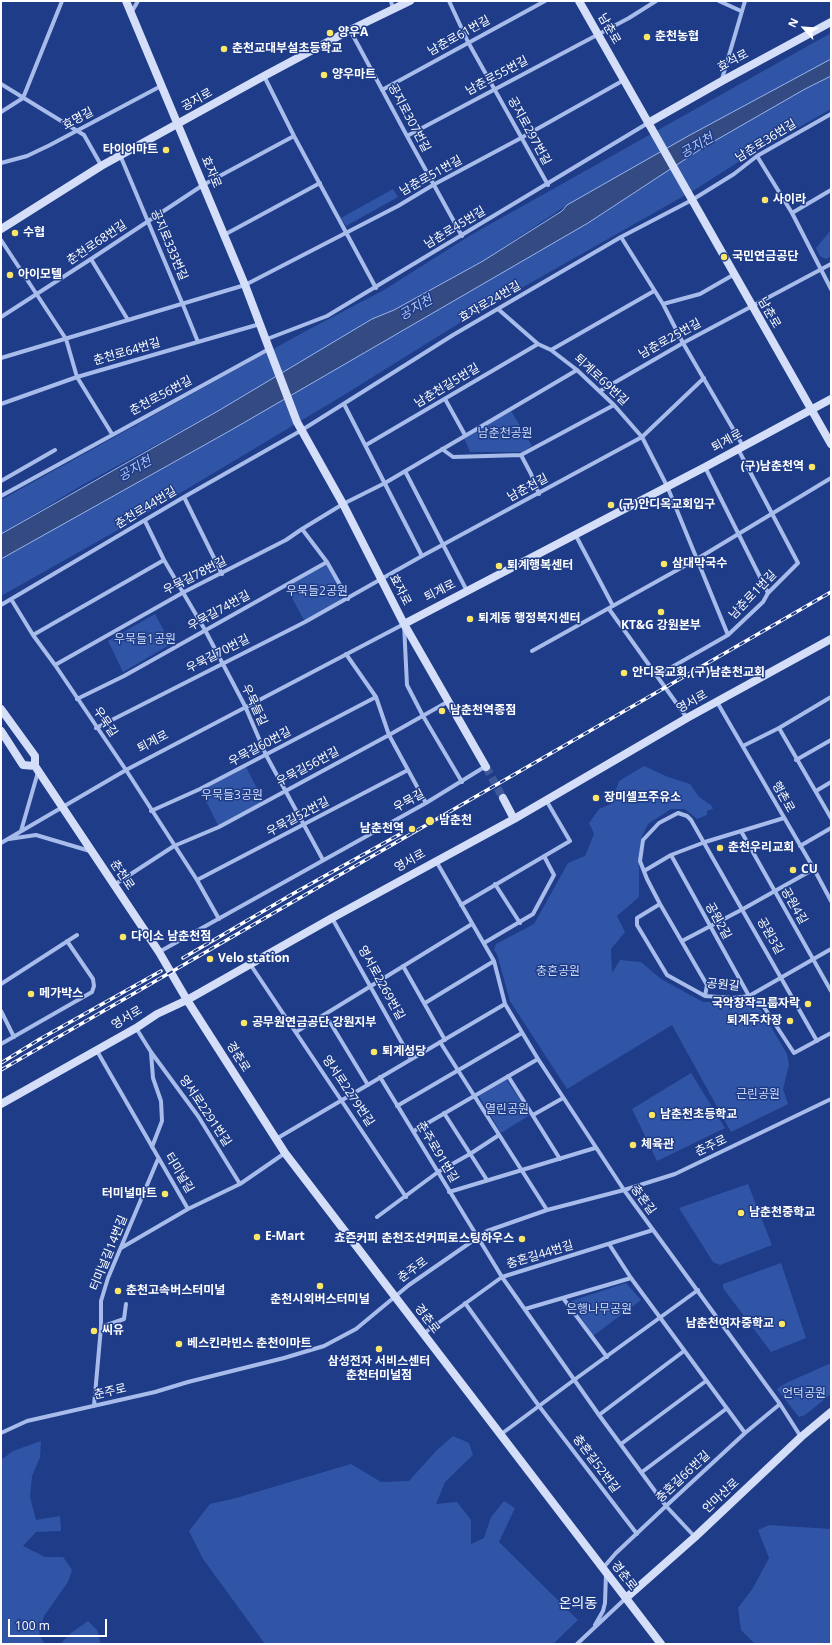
<!DOCTYPE html>
<meta charset="utf-8">
<style>
body{margin:0}
#map{position:relative;width:832px;height:1645px;overflow:hidden;background:#1e3c88;font-family:"Open Sans",sans-serif}
canvas{display:block}
.frame{position:absolute;inset:0;border:2px solid #fff;pointer-events:none}
.north{position:absolute;left:784px;top:8px;width:40px;height:40px;-webkit-text-stroke:3px #1e3c88;paint-order:stroke;rotate:296deg;font-size:11px;font-weight:700;line-height:16px;text-align:center;color:#fff}
.north::after{content:'';display:block;margin:auto;width:14px;height:18px;background:#fff;clip-path:polygon(50% 0,100% 100%,50% 72%,0 100%)}
.scale{position:absolute;left:8px;top:1619px;width:99px;height:18px;box-sizing:border-box;border:2px solid #fff;border-top:0;padding-left:5px;font-size:12px;line-height:14px;white-space:nowrap;color:#fff;-webkit-text-stroke:3px #1e3c88;paint-order:stroke}
</style>
<div id="map">
<canvas width="832" height="1645"></canvas>
<div class="frame"></div>
<div class="north">N</div>
<div class="scale">100 m</div>
</div>
<script>
const ctx = document.querySelector('canvas').getContext('2d');
ctx.lineJoin = 'round';
function paint(path, color) { ctx.fillStyle = color; ctx.fill(path, 'evenodd'); }
const shape = rows => new Path2D(rows.map(r => 'M' + r).join(''));
function strokePath(path, color, width, dash) { ctx.strokeStyle = color; ctx.lineWidth = width; ctx.lineCap = dash ? 'butt' : 'round'; ctx.setLineDash(dash || []); ctx.stroke(path); }
function drawText(font, color, halo, rows, align = 'center') {
  ctx.font = font + ' "Open Sans","Noto Sans KR",sans-serif'; ctx.lineWidth = 3; ctx.setLineDash([]); ctx.textBaseline = 'middle'; ctx.strokeStyle = halo; ctx.fillStyle = color; for (const [text, x, y, turn = 0] of rows) {
    ctx.save(); ctx.translate(x, y); ctx.rotate((+turn || 0) * Math.PI / 180); ctx.textAlign = isNaN(turn) ? turn : align; if (halo) ctx.strokeText(text, 0, 0); ctx.fillText(text, 0, 0); ctx.restore();
  }
}
paint(shape([
 [831,33,831,59,690,135,567,205,483,261,394,310,372,319,218,411,84,484,1,534,1,500,304,332,384,290,471,235],
 [831,76,831,109,743,159,696,189,458,324,339,398,125,526,1,596,1,559,233,429,588,223,704,147,805,89],
 [393,189,398,197,346,226,341,218],
 [831,230,831,256,826,259,820,256,816,248],
 [511,411,532,446,522,452,470,452,464,438],
 [327,562,348,599,305,622,285,585],
 [155,614,171,644,123,672,108,641],
 [245,765,264,802,219,827,200,789],
 [644,766,668,777,690,784,699,797,711,805,713,809,707,811,707,815,697,819,685,809,671,809,648,824,641,838,639,858,639,897,617,916,625,932,611,949,612,973,620,960,641,962,661,979,703,1002,741,1001,752,1003,761,1010,787,1054,789,1065,783,1089,788,1104,731,1132,672,1025,567,1089,510,1001,497,954,494,950,496,944,534,924,568,863,585,856,594,834,589,823,599,809,611,804,619,781],
 [691,1073,725,1128,657,1161,632,1109],
 [506,1079,530,1115,501,1133,479,1096],
 [748,1184,772,1245,720,1265,713,1262,679,1208],
 [781,1263,806,1338,771,1352,723,1288,723,1284],
 [626,1283,641,1300,593,1336,571,1301],
 [831,1363,831,1394,805,1415,799,1417,777,1389,786,1383],
 [453,1436,469,1443,473,1455,445,1482,436,1504,457,1502,471,1520,471,1544,484,1538,491,1517,504,1501,515,1508,499,1542,578,1620,553,1644,265,1644,203,1559,189,1531,210,1504,236,1498,351,1464,381,1482,409,1481,436,1451],
 [41,1441,40,1457,32,1476,30,1497,36,1520,60,1516,61,1531,36,1532,23,1546,45,1557,63,1557,72,1570,68,1582,44,1616,39,1635,45,1644,1,1644,1,1460,13,1451],
 [769,1525,831,1529,831,1644,755,1644,741,1630,738,1608,753,1588,769,1558,758,1530],
 [88,1621,97,1630,101,1644,60,1644,71,1633]
]), '#3155a6');
const water = shape([
 [831,59,831,76,805,89,704,147,588,223,233,429,1,559,1,534,218,411,372,319,394,310,483,261,562,211,567,205,690,135,831,59]
]);
paint(water, '#344a83');
strokePath(water, '#9bb5ed', 1);
strokePath(shape([
 [486,767,503,798]
]), '#40599a', 8, [8, 4]);
strokePath(shape([
 [391,1,393,9],
 [449,1,468,42,548,185],
 [719,1,741,11],
 [131,13,138,1],
 [350,30,407,136,462,236],
 [264,76,294,136,376,288],
 [722,79,745,1],
 [1,84,84,135,101,165],
 [382,90,545,1],
 [1,112,23,98,62,1],
 [407,136,629,18,656,1],
 [120,155,183,305,198,342],
 [757,156,792,213,831,289],
 [1,163,27,156,50,145,161,86],
 [792,213,831,190],
 [224,235,320,183],
 [621,237,663,304,683,343,743,446],
 [1,240,66,339,77,377,112,434],
 [91,259,128,320],
 [663,304,700,294,733,275],
 [498,309,538,344,551,350,577,370,614,405,642,437,667,486,728,635],
 [1,317,91,259,203,185,294,136],
 [267,339,327,316,648,123],
 [551,350,654,291],
 [1,358,245,285,398,206,433,185,521,138,624,80],
 [600,391,683,343,831,264],
 [445,399,465,435],
 [1,404,77,377,260,324],
 [344,404,422,556],
 [366,445,538,344],
 [442,449,453,457,521,455,614,405],
 [521,455,531,474,539,494],
 [705,467,768,593],
 [405,471,467,591],
 [1,481,55,450],
 [1,496,269,349],
 [184,497,222,574],
 [145,521,164,560,205,630,245,706,266,755,323,860],
 [302,529,327,562,348,599],
 [575,534,613,606],
 [11,599,33,635,55,665,126,770,197,880,219,919],
 [1,605,184,497,302,430,453,335,621,237,692,200,734,174,757,156,831,114],
 [609,609,687,718],
 [33,635,164,560],
 [532,651,697,559,831,478],
 [346,654,376,697,389,735,426,803],
 [55,665,184,592,286,540,302,529,343,504,385,483,577,370],
 [658,675,728,635,763,602,768,593,798,563,738,449],
 [77,699,124,676,327,562],
 [717,702,814,869,831,901],
 [96,728,305,622,422,556,642,437,704,378],
 [779,728,831,818],
 [743,746,779,728,831,697],
 [796,760,831,740],
 [816,791,831,782],
 [151,811,200,789,376,697],
 [21,831,38,772],
 [741,831,831,991],
 [9,839,36,835,90,851],
 [1,843,126,770,404,624,407,685,423,716,462,782],
 [800,846,831,828],
 [671,855,749,996],
 [436,861,494,961,505,1004,538,1059,624,1190,780,1404,801,1437],
 [644,871,671,855,705,842,784,818],
 [197,880,408,770],
 [495,884,520,923],
 [114,885,174,846,219,827,389,735,449,701],
 [660,904,637,918,637,925,667,975,705,996,733,998,749,996,762,1004,794,1053,831,1033],
 [461,905,570,841,546,800],
 [332,918,411,1059],
 [682,941,743,909,814,869],
 [484,943,533,914,554,875,544,856],
 [159,952,426,803,486,766],
 [250,964,406,1197],
 [403,966,445,1040],
 [1,984,77,935],
 [705,996,707,985,660,904,647,879,640,861,643,840,659,823,678,813,687,816,691,820,817,1041],
 [749,996,831,949],
 [425,1003,494,961],
 [1,1011,14,1037],
 [325,1014,368,1085],
 [136,1028,151,1052,198,1116,240,1184],
 [296,1032,472,924],
 [440,1042,547,1210],
 [1,1044,92,992,94,986,93,979,67,941],
 [97,1051,188,1209],
 [151,1053,153,1078,161,1101,162,1121,152,1147],
 [508,1076,560,1159],
 [380,1077,502,1277,599,1415,666,1506,695,1537],
 [397,1106,522,1033],
 [444,1113,487,1180],
 [533,1115,563,1098],
 [414,1131,538,1059],
 [276,1139,505,1004],
 [449,1192,595,1148],
 [377,1217,438,1172,470,1154,499,1135],
 [609,1244,631,1278,745,1433],
 [121,1248,188,1209,240,1184,285,1153],
 [563,1298,607,1357],
 [465,1303,539,1406,637,1534],
 [525,1309,631,1278],
 [101,1327,124,1319,126,1304],
 [423,1334,502,1277,653,1230],
 [94,1406,101,1327,101,1301,108,1278,158,1159],
 [599,1415,684,1351],
 [1,1433,27,1421,155,1392,188,1382,284,1358,324,1346,356,1329,409,1285,487,1231,547,1210,624,1190,675,1174,831,1099],
 [500,1435,574,1380,698,1290],
 [621,1444,706,1381],
 [642,1472,726,1409],
 [603,1568,616,1553,666,1506,745,1433,780,1404],
 [595,1625,603,1611,605,1603,606,1574],
 [577,1644,626,1598]
]), '#a8bceb', 4);
strokePath(shape([
 [126,1,245,285,297,422,343,504,404,624,486,767],
 [579,1,831,444],
 [648,123,722,81,831,22],
 [1,229,101,166,264,76,350,30,410,1],
 [404,624,705,467,831,399],
 [1,709,35,756,35,766,159,952,187,1000,285,1153,661,1644],
 [1,731,23,765,35,766],
 [503,798,514,819],
 [1,1104,136,1028,157,1014,187,1000,332,918,514,819,687,718,831,639],
 [626,1598,695,1537,801,1437,831,1412]
]), '#d4def8', 8);
const rail = shape([
 [183,958,296,892,402,833],
 [1,1063,40,1039,161,971],
 [1,1070,831,592]
]);
strokePath(rail, '#fff', 3.5);
strokePath(rail, '#1e3c88', 2, [6]);
for (const [x, y, r, color] of [
 [330,33,4,"#fbe666"],
 [647,37,4,"#fbe666"],
 [224,49,4,"#fbe666"],
 [324,75,4,"#fbe666"],
 [166,150,4,"#fbe666"],
 [765,200,4,"#fbe666"],
 [15,233,4,"#fbe666"],
 [724,257,4,"#fbe666"],
 [10,275,4,"#fbe666"],
 [812,467,4,"#fbe666"],
 [611,505,4,"#fbe666"],
 [664,564,4,"#fbe666"],
 [499,566,4,"#fbe666"],
 [661,612,4,"#fbe666"],
 [470,619,4,"#fbe666"],
 [624,673,4,"#fbe666"],
 [442,711,4,"#fbe666"],
 [596,798,4,"#fbe666"],
 [430,821,5,"#fbe666"],
 [412,829,4,"#fbe666"],
 [720,848,4,"#fbe666"],
 [793,870,4,"#fbe666"],
 [123,937,4,"#fbe666"],
 [210,959,4,"#fbe666"],
 [31,994,4,"#fbe666"],
 [808,1004,4,"#fbe666"],
 [790,1021,4,"#fbe666"],
 [244,1023,4,"#fbe666"],
 [374,1052,4,"#fbe666"],
 [652,1115,4,"#fbe666"],
 [633,1145,4,"#fbe666"],
 [165,1194,4,"#fbe666"],
 [741,1213,4,"#fbe666"],
 [257,1237,4,"#fbe666"],
 [522,1239,4,"#fbe666"],
 [320,1286,4,"#fbe666"],
 [118,1291,4,"#fbe666"],
 [782,1324,4,"#fbe666"],
 [94,1331,4,"#fbe666"],
 [179,1344,4,"#fbe666"],
 [379,1349,4,"#fbe666"]
]) { const dot = new Path2D(); dot.arc(x, y, r, 0, 2 * Math.PI); ctx.fillStyle = color; ctx.fill(dot); strokePath(dot, '#1e3c88', 1.5); }
drawText('12px', '#fff', '#1e3c88', [
 ["남춘로",609,29,60],
 ["남춘로61번길",459,36,-29],
 ["효석로",733,61,-28],
 ["남춘로55번길",497,76,-28],
 ["공지로",197,100,-29],
 ["공지로307번길",409,118,62],
 ["효명길",78,119,-28],
 ["공지로297번길",529,131,61],
 ["남춘로36번길",766,141,-32],
 ["효자로",211,172,68],
 ["남춘로51번길",431,176,-29],
 ["남춘로45번길",455,228,-31],
 ["춘천로68번길",97,243,-34],
 ["공지로333번길",169,245,67],
 ["효자로24번길",490,302,-30],
 ["남춘로",769,313,60],
 ["남춘로25번길",670,339,-29],
 ["춘천로64번길",127,352,-16],
 ["퇴계로69번길",601,380,43],
 ["남춘천길5번길",447,386,-31],
 ["춘천로56번길",161,396,-28],
 ["퇴계로",727,441,-29],
 ["남춘천길",528,488,-28],
 ["춘천로44번길",146,508,-31],
 ["우묵길78번길",195,576,-27],
 ["효자로",400,590,63],
 ["퇴계로",440,591,-27],
 ["남춘로1번길",753,595,-46],
 ["우묵길74번길",219,611,-29],
 ["우묵길70번길",218,654,-27],
 ["영서로",692,702,-29],
 ["우묵들길",254,705,65],
 ["우묵길",105,722,56],
 ["퇴계로",153,742,-28],
 ["우묵길60번길",260,747,-28],
 ["우묵길56번길",308,767,-28],
 ["행촌로",783,797,61],
 ["우묵길",409,801,-29],
 ["우묵길52번길",298,817,-28],
 ["영서로",410,861,-29],
 ["춘천로",122,875,56],
 ["공원4길",794,906,60],
 ["공원2길",718,921,61],
 ["공원3길",770,936,60],
 ["영서로2269번길",381,983,61],
 ["공원길",723,985,5],
 ["영서로",127,1018,-31],
 ["경춘로",238,1057,58],
 ["영서로2279번길",348,1091,56],
 ["영서로2291번길",205,1111,56],
 ["춘주로",711,1146,-25],
 ["춘주로91번길",437,1152,59],
 ["터미널길",179,1173,59],
 ["충혼길",643,1200,54],
 ["터미널길14번길",109,1253,-68],
 ["충혼길44번길",540,1255,-17],
 ["춘주로",413,1270,-36],
 ["경춘로",427,1319,53],
 ["춘주로",110,1392,-13],
 ["충혼길52번길",596,1464,53],
 ["충혼길66번길",683,1477,-43],
 ["안마산로",721,1496,-43],
 ["경춘로",624,1576,52]
]);
drawText('bold 12px', '#fff', '#1e3c88', [
 ["양우A",338,33],
 ["춘천농협",655,37],
 ["춘천교대부설초등학교",232,49],
 ["양우마트",332,75],
 ["타이어마트",158,150,"right"],
 ["사이라",773,200],
 ["수협",23,233],
 ["국민연금공단",732,257],
 ["아이모텔",18,275],
 ["(구)남춘천역",804,467,"right"],
 ["(구)안디옥교회입구",619,505],
 ["삼대막국수",672,564],
 ["퇴계행복센터",507,566],
 ["퇴계동 행정복지센터",478,619],
 ["KT&G 강원본부",661,626,"center"],
 ["안디옥교회,(구)남춘천교회",632,673],
 ["남춘천역종점",450,711],
 ["장미셀프주유소",604,798],
 ["남춘천",439,821],
 ["남춘천역",404,829,"right"],
 ["춘천우리교회",728,848],
 ["CU",801,870],
 ["다이소 남춘천점",131,937],
 ["Velo station",218,959],
 ["메가박스",39,994],
 ["국악창작그룹자락",800,1004,"right"],
 ["퇴계주차장",782,1021,"right"],
 ["공무원연금공단 강원지부",252,1023],
 ["퇴계성당",382,1052],
 ["남춘천초등학교",660,1115],
 ["체육관",641,1145],
 ["터미널마트",157,1194,"right"],
 ["남춘천중학교",749,1213],
 ["E-Mart",265,1237],
 ["쵸즌커피 춘천조선커피로스팅하우스",514,1239,"right"],
 ["춘천고속버스터미널",126,1291],
 ["춘천시외버스터미널",320,1300,"center"],
 ["남춘천여자중학교",774,1324,"right"],
 ["씨유",102,1331],
 ["베스킨라빈스 춘천이마트",187,1344],
 ["삼성전자 서비스센터",379,1362,"center"],
 ["춘천터미널점",379,1376,"center"]
], 'left');
drawText('12px', '#cddaf8', '#1e3c88', [
 ["남춘천공원",505,434],
 ["우묵들2공원",317,592],
 ["우묵들1공원",145,640],
 ["우묵들3공원",232,796],
 ["충혼공원",558,972],
 ["근린공원",758,1095],
 ["열린공원",507,1110],
 ["은행나무공원",599,1310],
 ["언덕공원",804,1394]
]);
drawText('italic 13px', '#b3c7f3', '#1e3c88', [
 ["공지천",697,146,-30],
 ["공지천",416,308,-30],
 ["공지천",135,469,-30]
]);
drawText('14px', '#fff', '#1e3c88', [
 ["온의동",578,1604]
]);
</script>
